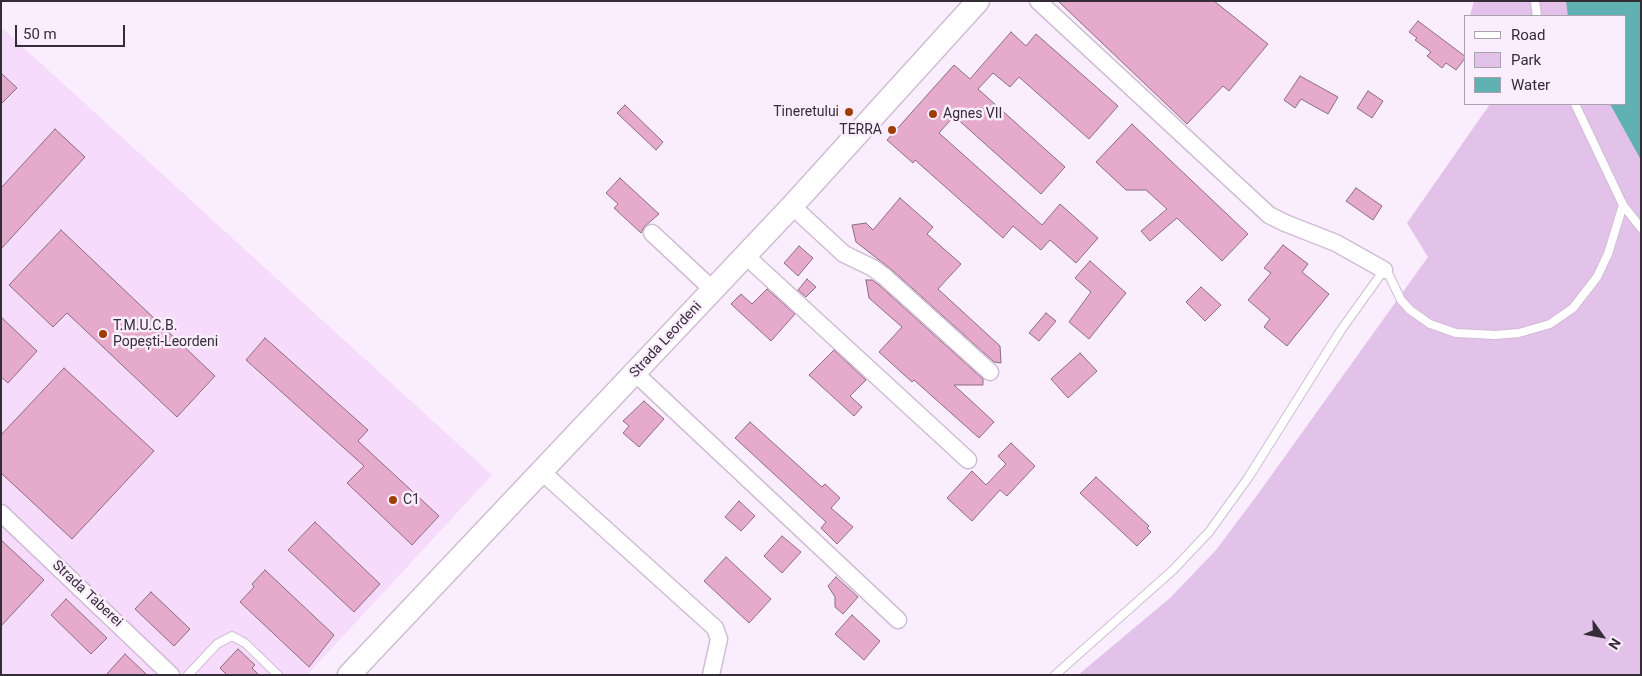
<!DOCTYPE html>
<meta charset="utf-8">
<style>
body{margin:0}
#map{position:relative;width:1642px;height:676px;overflow:hidden;background:#faedfd;font-family:Roboto,sans-serif}
canvas{display:block}
.frame{position:absolute;inset:0;border:2px solid #342c36;pointer-events:none}
.legend{position:absolute;left:1464px;top:15px;width:162px;height:90px;box-sizing:border-box;background:#faedfd;border:1px solid #aba0ad;margin:0;padding:6px 9px;list-style:none;font-size:15px;color:#342c36}
.legend li{display:flex;align-items:center;gap:10px;height:25px}
.legend b{width:25px;border:1px solid #aba0ad}
.north{position:absolute;left:1577px;top:611px;width:50px;height:50px;-webkit-text-stroke:4px #faedfd;paint-order:stroke;rotate:122deg;font-size:14px;font-weight:700;line-height:20px;text-align:center;color:#342c36}
.north::after{content:'';display:block;margin:auto;width:18px;height:22px;background:#342c36;clip-path:polygon(50% 0,100% 100%,50% 72%,0 100%)}
.scale{position:absolute;left:15px;top:25px;width:110px;height:22px;box-sizing:border-box;border:2px solid #342c36;border-top:0;padding-left:6px;font-size:15px;line-height:18px;white-space:nowrap;color:#342c36;-webkit-text-stroke:4px #faedfd;paint-order:stroke}
</style>
<div id="map">
<canvas width="1642" height="676"></canvas>
<div class="frame"></div>
<ul class="legend">
<li><b style="height:6px;background:#fff"></b>Road</li>
<li><b style="height:14px;background:#e2c2e9"></b>Park</li>
<li><b style="height:14px;background:#5fb1b2"></b>Water</li>
</ul>
<div class="north">N</div>
<div class="scale">50 m</div>
</div>
<script>
const ctx = document.querySelector('canvas').getContext('2d');
ctx.lineJoin = 'round';
function paint(path, color) { ctx.fillStyle = color; ctx.fill(path, 'evenodd'); }
const shape = rows => new Path2D(rows.map(r => 'M' + r).join(''));
function strokePath(path, color, width, dash) { ctx.strokeStyle = color; ctx.lineWidth = width; ctx.lineCap = dash ? 'butt' : 'round'; ctx.setLineDash(dash || []); ctx.stroke(path); }
function drawText(font, color, halo, rows, align = 'center') {
  ctx.font = font + ' Roboto,sans-serif'; ctx.lineWidth = 5; ctx.setLineDash([]); ctx.textBaseline = 'middle'; ctx.strokeStyle = halo; ctx.fillStyle = color; for (const [text, x, y, turn = 0] of rows) {
    ctx.save(); ctx.translate(x, y); ctx.rotate((+turn || 0) * Math.PI / 180); ctx.textAlign = isNaN(turn) ? turn : align; if (halo) ctx.strokeText(text, 0, 0); ctx.fillText(text, 0, 0); ctx.restore();
  }
}
paint(shape([
 [1,27,492,475,307,675,1,675]
]), '#f6dbfc');
paint(shape([
 [1474,1,1641,1,1641,675,1078,675,1170,598,1216,550,1258,494,1428,257,1407,223,1490,104,1626,104,1626,16,1470,16]
]), '#e2c2e9');
paint(shape([
 [1566,1,1641,1,1641,160,1610,104,1626,104,1626,16,1568,16]
]), '#5fb1b2');
const building = shape([
 [1058,1,1214,1,1268,44,1229,91,1223,86,1187,124,1058,1],
 [1418,21,1466,57,1456,70,1446,63,1442,68,1427,56,1431,52,1415,40,1417,38,1409,32,1418,21],
 [1011,32,1026,46,1036,34,1118,106,1089,139,1019,77,1010,87,993,73,978,89,1065,167,1041,194,954,116,939,133,1042,225,1060,204,1098,238,1076,263,1050,240,1041,250,1013,226,1003,238,915,160,913,163,887,140,954,65,970,79,1011,32],
 [1,73,17,88,1,104,1,73],
 [1300,76,1338,97,1328,114,1301,99,1295,108,1284,100,1300,76],
 [1368,91,1383,101,1372,118,1357,108,1368,91],
 [625,105,663,142,656,150,617,113,625,105],
 [1132,124,1248,234,1222,261,1177,218,1150,241,1141,231,1167,209,1146,190,1126,190,1096,162,1132,124],
 [55,129,85,157,1,249,1,188,55,129],
 [620,178,659,214,644,227,641,233,614,208,618,204,606,193,620,178],
 [1356,188,1382,206,1373,220,1346,201,1356,188],
 [900,198,933,227,927,234,961,264,938,289,1000,346,1001,363,994,362,892,270,856,242,852,225,866,223,873,230,900,198],
 [61,230,215,376,177,417,67,313,53,327,9,285,61,230],
 [1283,245,1308,264,1302,272,1329,294,1287,346,1264,327,1270,319,1248,300,1271,273,1264,268,1283,245],
 [799,246,813,258,798,276,784,263,799,246],
 [1090,261,1126,293,1089,339,1069,322,1091,292,1075,278,1090,261],
 [807,279,816,287,806,297,798,290,807,279],
 [866,280,872,280,879,285,983,379,983,385,954,385,994,422,979,438,914,380,912,382,879,352,902,327,869,298,866,280],
 [1201,287,1221,305,1205,321,1186,302,1201,287],
 [767,289,795,314,771,341,731,304,741,294,752,304,767,289],
 [1046,313,1056,321,1039,341,1029,333,1046,313],
 [1,317,37,351,8,383,1,377,1,317],
 [265,338,368,430,358,441,439,516,412,545,347,483,364,466,246,360,265,338],
 [834,350,866,380,850,396,862,407,854,416,809,375,834,350],
 [1080,353,1097,371,1068,398,1051,379,1080,353],
 [64,368,154,451,72,539,1,473,1,435,64,368],
 [644,401,664,419,639,447,623,433,629,426,623,421,644,401],
 [750,422,822,487,825,484,840,498,831,508,853,527,837,544,821,528,826,522,735,438,750,422],
 [1011,443,1035,466,1007,496,1000,490,972,521,947,498,972,471,986,485,1006,464,998,456,1011,443],
 [1096,477,1149,526,1147,528,1151,532,1137,546,1080,493,1096,477],
 [739,501,755,516,741,531,725,517,739,501],
 [315,522,380,584,354,612,288,550,315,522],
 [782,536,801,552,782,573,764,556,782,536],
 [1,540,44,580,1,626,1,540],
 [726,557,771,599,749,623,704,581,726,557],
 [265,570,334,635,309,667,240,602,254,587,252,584,265,570],
 [836,577,858,597,843,614,835,607,835,597,828,586,836,577],
 [151,592,190,629,174,646,135,609,151,592],
 [66,599,107,638,91,654,51,615,66,599],
 [852,615,880,641,864,660,835,634,852,615],
 [238,649,255,665,252,668,259,675,227,675,220,668,238,649],
 [125,654,147,675,106,675,125,654]
]);
paint(building, '#e6abcc');
strokePath(building, '#8b6e7e', 1);
const service = shape([
 [1535,1,1537,16],
 [1623,205,1641,228],
 [188,675,217,644,232,636,245,643,278,675],
 [1055,675,1173,570,1209,532,1248,478,1341,330,1384,270,1389,275,1401,300,1410,310,1430,324,1456,333,1495,335,1519,333,1550,324,1573,308,1597,277,1608,254,1623,205,1575,104]
]);
const minor = shape([
 [1038,1,1269,215,1285,223,1336,243,1384,270],
 [792,206,844,254,873,268,885,277,990,372],
 [652,233,713,290],
 [746,256,968,460],
 [635,373,898,620],
 [541,471,715,628,719,639,711,675],
 [1,513,171,675]
]);
const secondary = shape([
 [349,675,792,206,978,1]
]);
strokePath(service, '#d1bcd6', 10);
strokePath(minor, '#d1bcd6', 19);
strokePath(secondary, '#d1bcd6', 25);
strokePath(service, '#fff', 8);
strokePath(minor, '#fff', 16);
strokePath(secondary, '#fff', 22);
for (const [x, y, r, color] of [
 [849,112,5,"#a03d03"],
 [933,114,5,"#a03d03"],
 [892,130,5,"#a03d03"],
 [103,334,5,"#a03d03"],
 [393,500,5,"#a03d03"]
]) { const dot = new Path2D(); dot.arc(x, y, r, 0, 2 * Math.PI); ctx.fillStyle = color; ctx.fill(dot); strokePath(dot, '#faedfd', 2); }
drawText('14px', '#342c36', '#faedfd', [
 ["Tineretului",839,112,"right"],
 ["Agnes VII",943,114],
 ["TERRA",882,130,"right"],
 ["T.M.U.C.B.",113,326],
 ["Popești-Leordeni",113,342],
 ["C1",403,500]
], 'left');
drawText('14px', '#342c36', '#faedfd', [
 ["Strada Leordeni",666,340,-47],
 ["Strada Taberei",87,594,43]
]);
</script>
